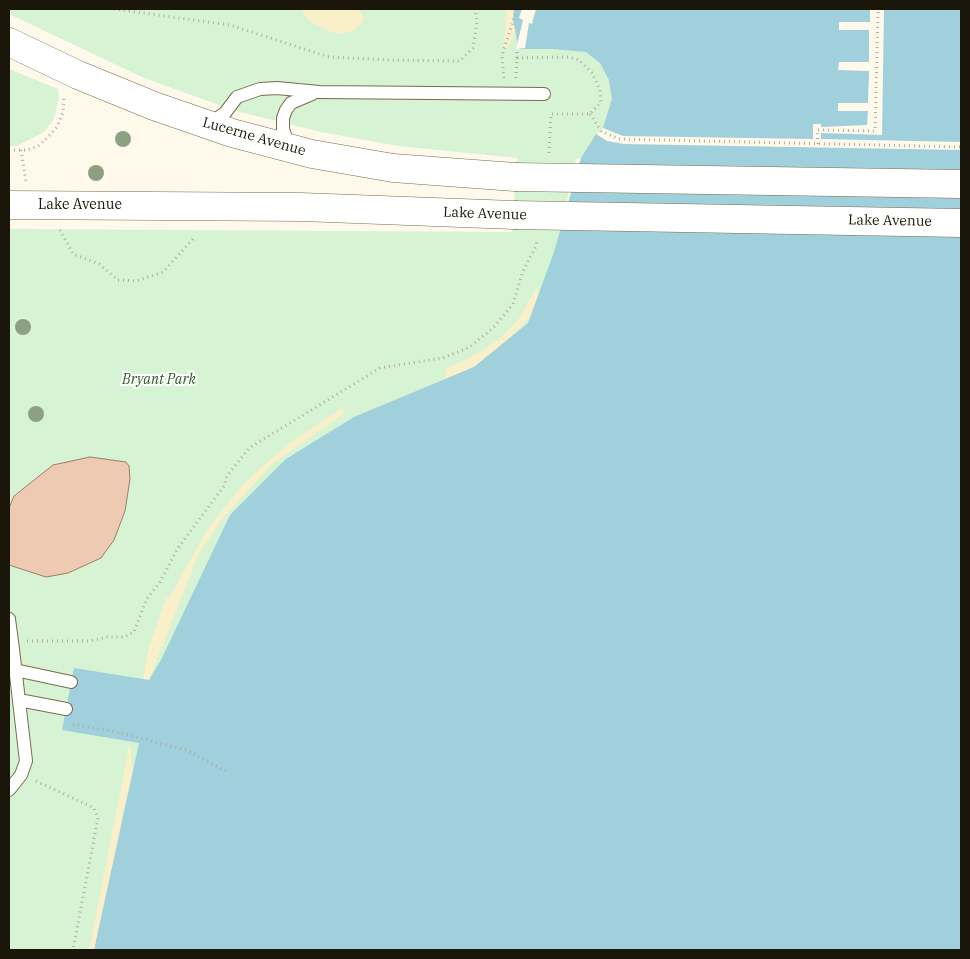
<!DOCTYPE html>
<style>
body{margin:0}
#map{position:relative;width:970px;height:959px;overflow:hidden;background:#fef9eb;font-family:"IBM Plex Serif",serif}
canvas{display:block}
.frame{position:absolute;inset:0;border:10px solid #1a1609;pointer-events:none}
</style>
<div id="map">
<canvas width="970" height="959"></canvas>
<div class="frame"></div>
</div>
<script>
const ctx = document.querySelector('canvas').getContext('2d');
ctx.lineJoin = 'round';
function paint(path, color) { ctx.fillStyle = color; ctx.fill(path, 'evenodd'); }
const shape = rows => new Path2D(rows.map(r => 'M' + r).join(''));
function strokePath(path, color, width, dash) { ctx.strokeStyle = color; ctx.lineWidth = width; ctx.lineCap = dash ? 'butt' : 'round'; ctx.setLineDash(dash || []); ctx.stroke(path); }
function drawText(font, color, halo, rows, align = 'center') {
  ctx.font = font + ' "IBM Plex Serif",serif'; ctx.lineWidth = 4; ctx.setLineDash([]); ctx.textBaseline = 'middle'; ctx.strokeStyle = halo; ctx.fillStyle = color; for (const [text, x, y, turn = 0] of rows) {
    ctx.save(); ctx.translate(x, y); ctx.rotate((+turn || 0) * Math.PI / 180); ctx.textAlign = isNaN(turn) ? turn : align; if (halo) ctx.strokeText(text, 0, 0); ctx.fillText(text, 0, 0); ctx.restore();
  }
}
paint(shape([
 [9,9,554,9,597,43,627,95,590,155,576,159,546,296,131,950,9,950,9,229,512,232,517,158,398,146,321,132,236,111,144,78,9,14],
 [9,69,58,89,59,97,54,119,44,132,17,146,9,146]
]), '#d6f3d3');
paint(shape([
 [302,9,358,9,364,17,362,23,355,30,342,34,330,32,311,22,304,15],
 [506,9,516,9,517,28,508,49,504,49],
 [538,286,538,298,532,315,510,338,474,367,445,379,446,368,470,358,498,340,518,320],
 [342,408,345,413,273,463,222,519,198,555,149,680,143,679,148,651,166,598,169,598,209,527,240,488,264,465,291,442],
 [130,742,133,772,123,811,102,950,89,950]
]), '#f9f0ca');
paint(shape([
 [514,9,961,9,961,950,94,950,139,743,62,730,74,668,149,680,161,660,230,515,286,459,354,417,474,367,528,323,554,252,581,158,596,134,603,128,612,99,609,80,600,63,586,52,553,49,519,49,513,20]
]), '#9fd0db');
paint(shape([
 [522,9,536,9,532,24,529,23,525,48,516,49,523,20,519,18],
 [870,9,884,9,882,135,821,133,821,139,961,142,961,150,624,144,607,141,596,134,603,128,623,136,813,139,813,124,821,124,821,127,867,125,868,111,838,111,838,103,868,103,869,71,838,70,839,62,869,62,869,30,839,30,839,22,870,22]
]), '#fef9eb');
const building = shape([
 [90,457,126,462,129,466,130,479,125,511,114,540,101,558,68,573,46,577,9,565,9,508,14,496,53,465,90,457]
]);
paint(building, '#efcab2');
strokePath(building, '#9c7e6a', 1);
const lane = shape([
 [208,121,216,119,225,113,237,97,260,89,277,88,319,92,544,94],
 [289,147,283,129,283,118,286,110,291,103,312,94],
 [9,619,13,649],
 [9,649,13,649,26,761,21,775,9,790],
 [15,670,71,682],
 [19,700,66,709]
]);
const secondary = shape([
 [9,42,78,75,154,106,232,133,312,154,393,168,515,177],
 [9,205,301,207,514,215]
]);
strokePath(lane, '#776c4d', 14);
strokePath(secondary, '#776c4d', 29);
strokePath(shape([
 [114,9,230,25,329,57,388,60,460,61,473,48,477,22,475,9],
 [517,58,517,49],
 [504,78,502,55,517,9],
 [516,78,517,58,569,57,579,60,592,73,600,90,601,102,590,114,551,114,549,153],
 [590,114,601,131,619,139,961,147],
 [818,144,817,130,875,131,878,11],
 [9,150,27,150,38,146,48,137,57,127,63,112,64,96],
 [21,150,26,182],
 [60,230,73,254,99,264,118,280,136,281,163,272,193,239],
 [27,641,90,641,107,637,124,637,134,632,146,600,160,582,178,548,224,486,227,476,249,448,380,368,443,358,470,347,494,327,513,304,523,271,536,246,537,239],
 [73,724,116,732,186,750,228,772],
 [36,781,94,808,98,818,73,950]
]), '#b1ac9f', 3, [1, 4]);
strokePath(lane, '#fff', 12);
strokePath(secondary, '#fff', 28);
const secondaryBridge = shape([
 [515,177,961,184],
 [514,215,961,223]
]);
strokePath(secondaryBridge, '#776c4d', 29, []);
strokePath(secondaryBridge, '#fff', 28);
ctx.fillStyle = '#8da082';
for (const [x, y] of [
 [123,139],
 [96,173],
 [23,327],
 [36,414]
]) { ctx.beginPath(); ctx.arc(x, y, 8, 0, 2 * Math.PI); ctx.fill(); }
drawText('14px', '#1a1609', '#fff', [
 ["Lucerne Avenue",254,137,16],
 ["Lake Avenue",80,205],
 ["Lake Avenue",485,214,2],
 ["Lake Avenue",890,221,1]
]);
drawText('italic 14px', '#31582d', '#fff', [
 ["Bryant Park",159,380]
]);
</script>
